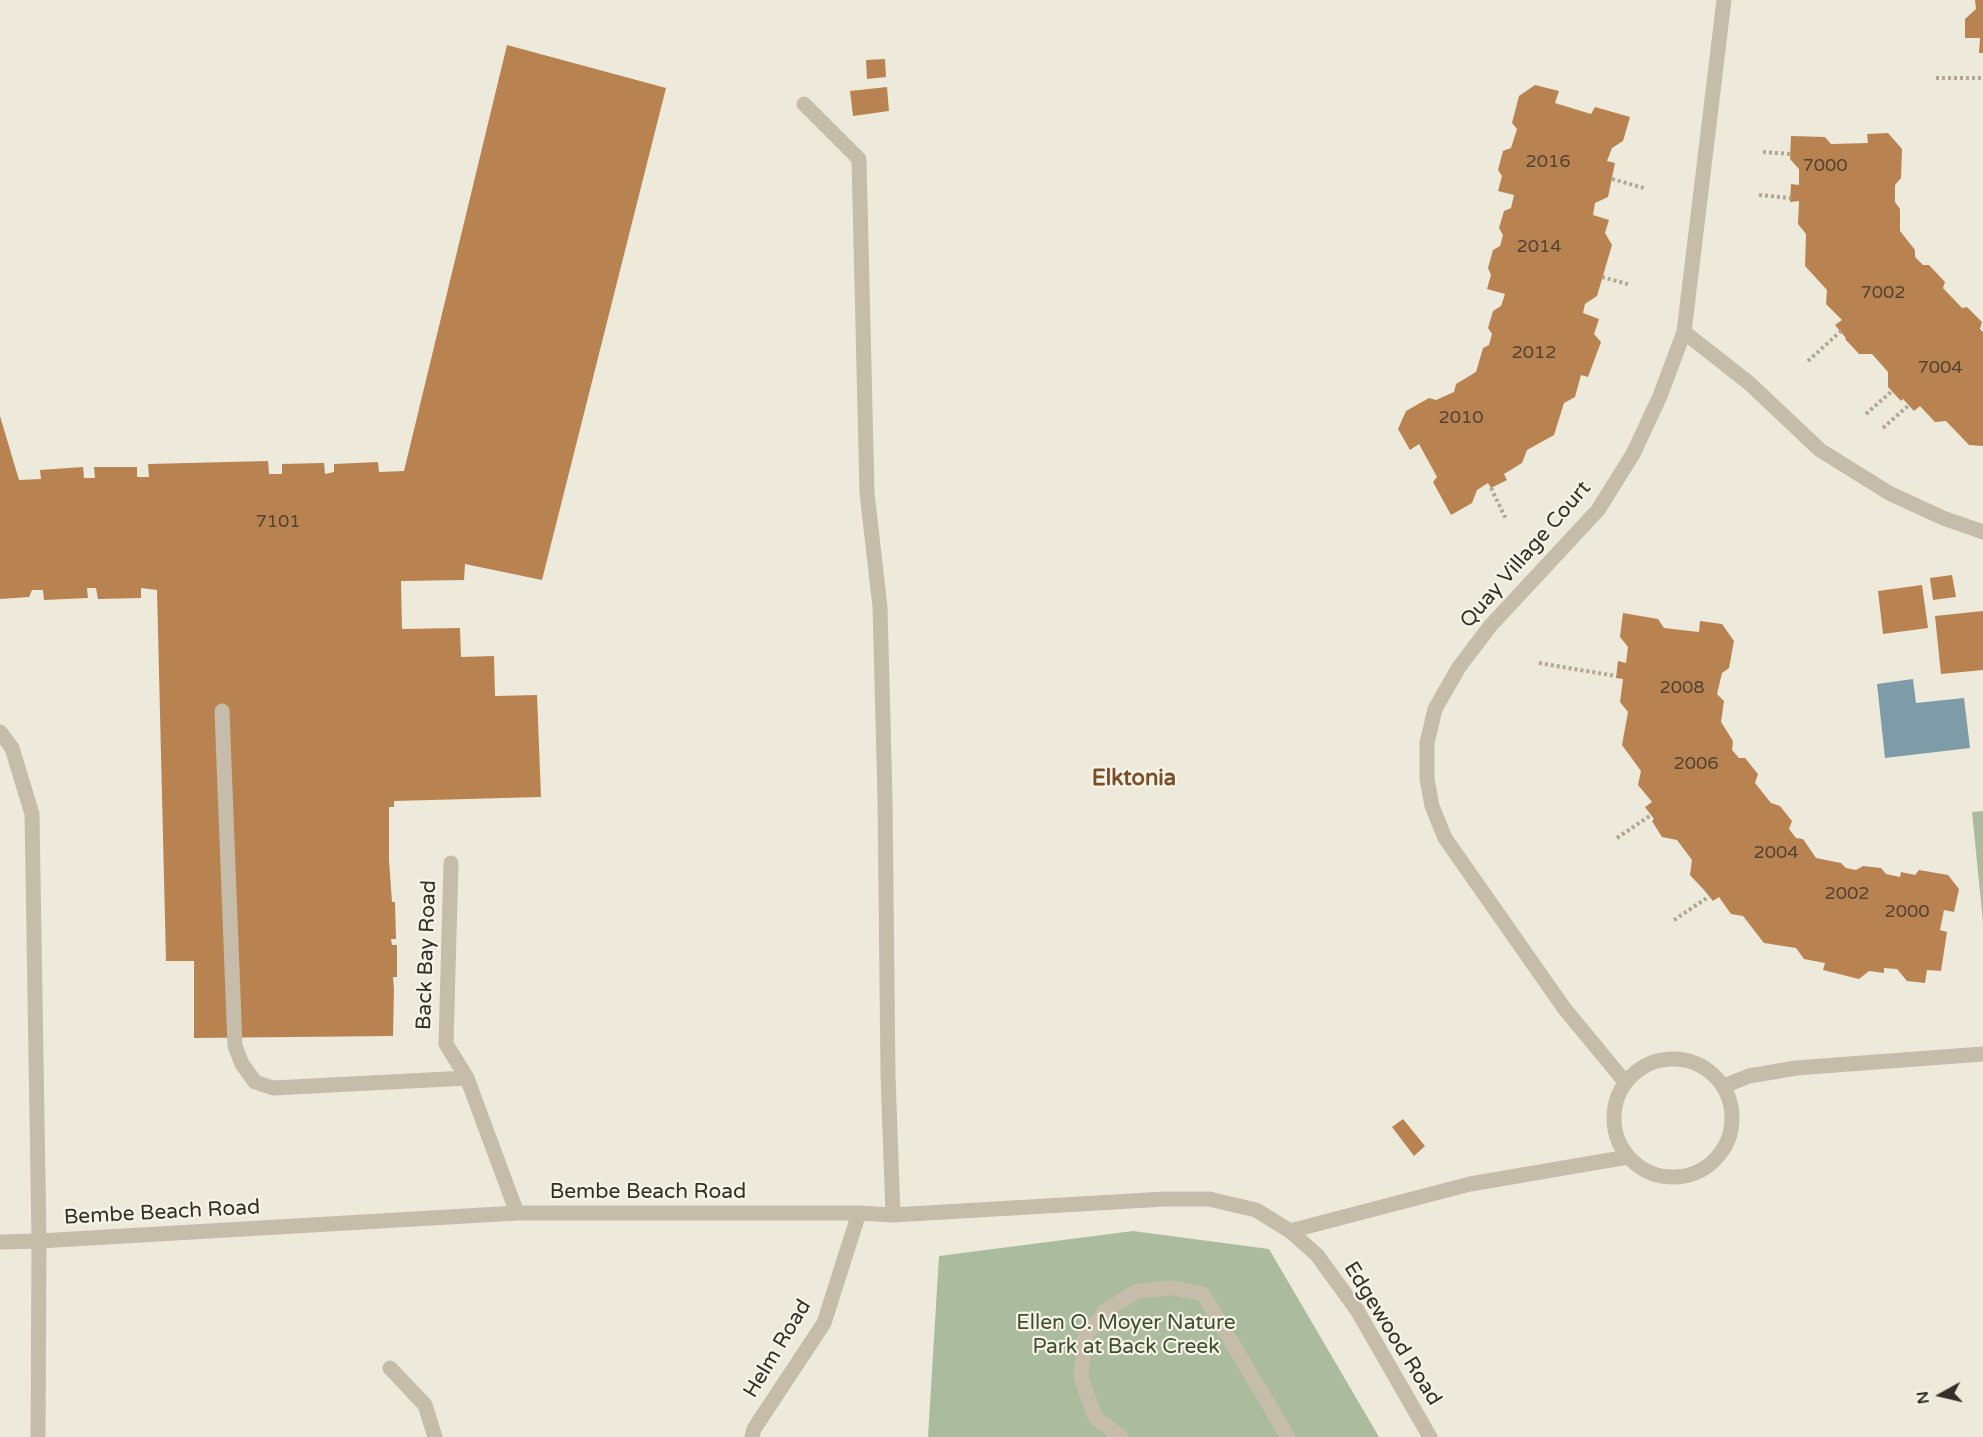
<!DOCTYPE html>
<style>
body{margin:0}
#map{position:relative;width:1983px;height:1437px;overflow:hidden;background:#eeeadb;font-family:"Varela Round",sans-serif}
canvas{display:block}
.north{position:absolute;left:1911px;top:1365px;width:60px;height:60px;-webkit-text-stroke:4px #f7f3e7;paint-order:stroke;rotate:262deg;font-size:16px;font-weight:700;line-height:24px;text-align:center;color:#332e28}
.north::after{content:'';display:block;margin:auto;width:21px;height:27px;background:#332e28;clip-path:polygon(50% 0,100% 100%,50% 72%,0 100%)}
</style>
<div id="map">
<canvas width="1983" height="1437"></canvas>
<div class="north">N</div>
</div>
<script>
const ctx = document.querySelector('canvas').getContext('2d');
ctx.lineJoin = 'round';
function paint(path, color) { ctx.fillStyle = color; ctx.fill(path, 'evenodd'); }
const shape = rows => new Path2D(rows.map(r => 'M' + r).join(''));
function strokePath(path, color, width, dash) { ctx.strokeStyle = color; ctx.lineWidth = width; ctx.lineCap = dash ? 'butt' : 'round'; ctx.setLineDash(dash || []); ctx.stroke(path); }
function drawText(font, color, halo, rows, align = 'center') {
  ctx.font = font + ' "Varela Round",sans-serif'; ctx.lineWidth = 4.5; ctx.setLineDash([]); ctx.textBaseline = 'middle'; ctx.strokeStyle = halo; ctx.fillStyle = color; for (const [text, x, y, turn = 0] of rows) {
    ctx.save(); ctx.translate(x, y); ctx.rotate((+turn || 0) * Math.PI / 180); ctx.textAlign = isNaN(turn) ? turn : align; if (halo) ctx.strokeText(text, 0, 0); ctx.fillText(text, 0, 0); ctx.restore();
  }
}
paint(shape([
 [1983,811,1983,922,1972,812],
 [1133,1231,1269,1249,1379,1437,928,1437,939,1256]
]), '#aabc9d');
paint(shape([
 [1913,679,1916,703,1964,698,1970,748,1885,758,1877,684]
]), '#7d9ca8');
paint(shape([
 [1975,0,1983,0,1983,53,1979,53,1980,38,1965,38,1965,19,1976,9],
 [507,45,666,88,542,580,465,564,464,580,401,581,402,629,460,628,461,657,494,656,495,696,537,695,541,797,394,801,394,807,389,807,389,860,392,902,395,902,396,939,391,939,392,945,397,945,397,977,393,977,394,989,393,1036,194,1038,194,961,166,961,157,590,141,588,141,598,98,599,96,588,87,588,88,598,44,600,43,590,32,590,29,597,0,599,0,416,19,480,41,479,40,470,83,467,84,478,95,478,94,467,137,467,137,477,149,477,148,464,268,461,269,474,282,474,282,464,324,463,325,474,334,472,334,464,378,462,379,472,404,471],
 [885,59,886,77,867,79,866,60],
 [1535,85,1559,91,1555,103,1591,114,1595,107,1630,117,1623,141,1612,148,1607,161,1615,163,1608,197,1595,203,1593,215,1609,220,1605,233,1612,245,1597,296,1585,304,1583,313,1599,319,1594,334,1601,342,1588,377,1581,375,1575,397,1564,403,1554,435,1527,450,1522,463,1504,474,1507,480,1491,488,1488,483,1477,490,1472,503,1451,515,1433,482,1437,477,1419,444,1410,450,1398,429,1406,411,1429,398,1436,400,1454,392,1456,384,1476,372,1483,348,1489,345,1492,334,1488,328,1493,311,1501,306,1505,294,1487,289,1491,275,1488,268,1493,250,1500,246,1503,235,1499,228,1504,211,1511,208,1514,195,1498,191,1502,176,1498,170,1503,151,1511,148,1517,129,1512,123,1519,96],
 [887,87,889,111,853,116,850,91],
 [1888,133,1902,149,1901,178,1895,185,1895,202,1900,209,1900,231,1915,250,1915,257,1923,265,1929,265,1945,282,1943,288,1962,308,1967,307,1982,322,1980,329,1983,332,1983,446,1969,445,1946,421,1935,422,1920,406,1914,411,1903,399,1901,401,1888,387,1888,372,1872,354,1859,354,1845,339,1846,338,1835,325,1842,320,1826,304,1827,290,1805,266,1806,234,1798,224,1799,201,1790,202,1791,184,1799,185,1799,169,1790,159,1791,136,1825,137,1831,144,1868,143,1867,134],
 [1952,575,1956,597,1933,600,1930,578],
 [1922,585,1928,628,1883,634,1878,591],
 [1983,611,1983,670,1941,674,1935,616],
 [1623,613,1658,619,1664,628,1699,632,1700,621,1722,624,1734,641,1729,668,1722,673,1717,694,1724,701,1721,722,1733,741,1732,750,1739,758,1745,758,1758,774,1755,783,1771,803,1780,806,1792,821,1789,829,1796,838,1803,839,1816,858,1841,863,1846,868,1856,870,1863,866,1881,868,1886,874,1900,877,1901,872,1915,875,1919,870,1948,875,1959,889,1954,912,1944,910,1940,930,1947,932,1941,971,1927,970,1925,983,1907,981,1897,969,1884,968,1884,973,1869,971,1859,979,1823,970,1825,963,1804,959,1796,948,1764,943,1743,916,1731,914,1719,897,1713,901,1704,890,1690,875,1692,860,1677,840,1662,837,1652,821,1654,819,1645,807,1652,802,1638,785,1641,771,1622,745,1628,712,1620,702,1623,679,1616,678,1618,661,1626,663,1628,647,1620,637],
 [1403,1119,1425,1146,1414,1156,1392,1127]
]), '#b88350');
strokePath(shape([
 [1936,78,1983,78],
 [1763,152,1790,154],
 [1612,179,1644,188],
 [1759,195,1791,198],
 [1602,277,1631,285],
 [1808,361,1841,331],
 [1866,414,1892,391],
 [1883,428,1909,405],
 [1491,488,1506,519],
 [1539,663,1616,676],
 [1617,838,1651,815],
 [1674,920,1710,896]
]), '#b1a793', 4, [3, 3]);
strokePath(shape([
 [804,104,859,159,867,493,880,607,885,798,888,1075,893,1215],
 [1684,332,1749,383,1820,450,1889,493,1943,518,1983,532],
 [222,711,235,1046,242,1064,255,1082,273,1088,467,1078],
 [0,732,12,748,32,814,39,1241,38,1437],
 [451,863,446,1044,467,1078,517,1213],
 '1614 1118a59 59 0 1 1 118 0a59 59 0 1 1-118 0Z',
 [1625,1082,1564,1008,1445,838,1432,806,1427,779,1427,743,1435,709,1459,667,1491,625,1598,510,1633,454,1660,396,1684,332,1724,0],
 [1724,1086,1749,1076,1796,1068,1983,1054],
 [1290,1231,1470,1184,1628,1157],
 [0,1242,39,1241,517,1213,859,1213,893,1215,1165,1199,1209,1199,1256,1210,1290,1231,1317,1255,1357,1310,1430,1437],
 [390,1368,425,1405,435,1437],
 [752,1437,754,1429,824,1323,859,1213],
 [1121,1437,1095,1417,1081,1377,1085,1337,1105,1311,1137,1291,1173,1288,1203,1294,1288,1437]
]), '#c5bda9', 15);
drawText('18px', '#544332', null, [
 ["2016",1548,162],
 ["7000",1825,166],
 ["2014",1539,247],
 ["7002",1883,293],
 ["2012",1534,353],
 ["7004",1940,368],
 ["2010",1461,418],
 ["7101",278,522],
 ["2008",1682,688],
 ["2006",1696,764],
 ["2004",1776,853],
 ["2002",1847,894],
 ["2000",1907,912]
]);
drawText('21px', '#332e28', '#f7f3e7', [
 ["Quay Village Court",1526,555,-49],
 ["Back Bay Road",427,955,-88],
 ["Bembe Beach Road",648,1192],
 ["Bembe Beach Road",162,1213,-3],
 ["Edgewood Road",1392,1334,58],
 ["Helm Road",778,1349,-59]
]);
drawText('21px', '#3b4e2e', '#f7f3e7', [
 ["Ellen O. Moyer Nature",1126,1323],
 ["Park at Back Creek",1126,1347]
]);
drawText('bold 22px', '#79502a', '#f7f3e7', [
 ["Elktonia",1134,779]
]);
</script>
